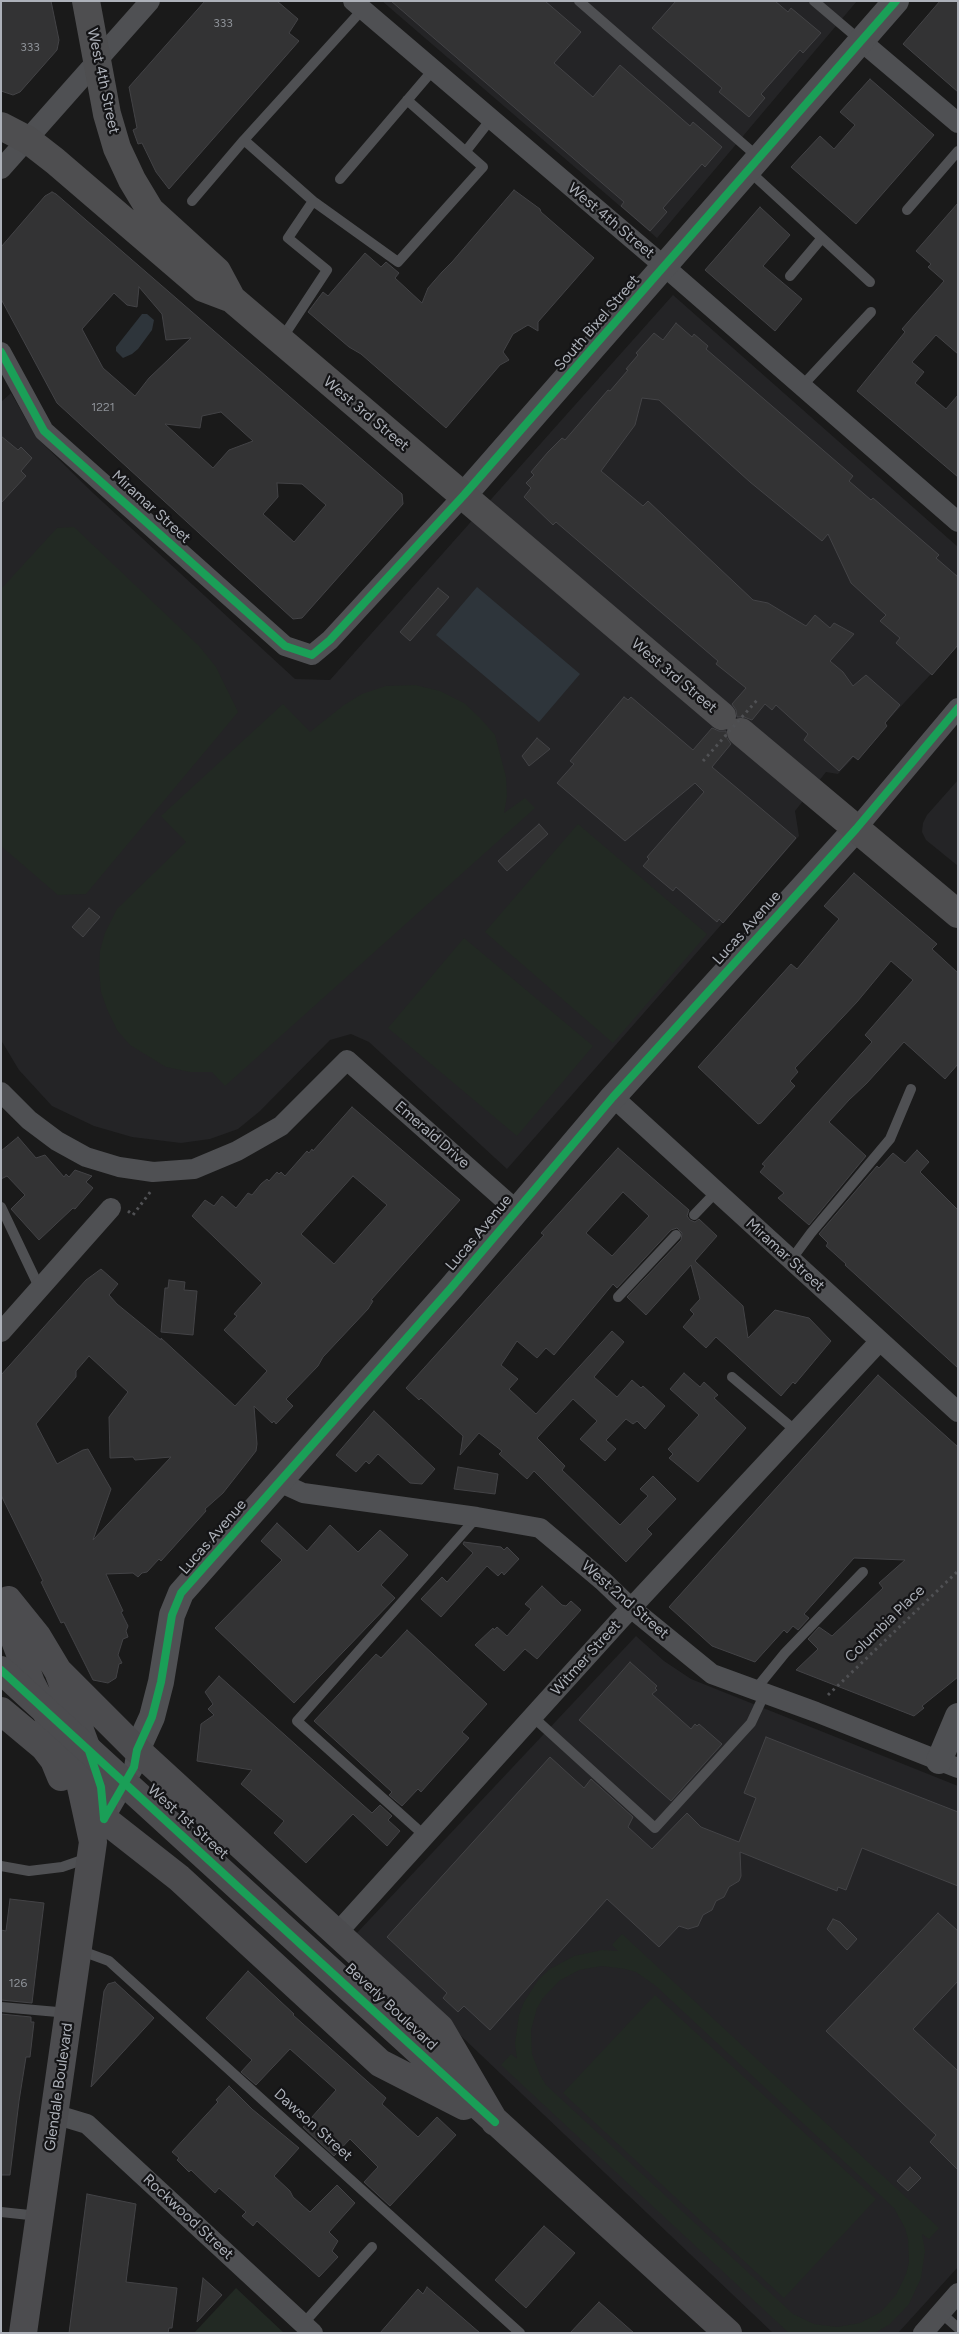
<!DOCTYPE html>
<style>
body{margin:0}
#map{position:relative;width:959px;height:2334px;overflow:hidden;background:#1a1a1a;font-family:Figtree,sans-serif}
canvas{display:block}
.frame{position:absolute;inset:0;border:2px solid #adb1b9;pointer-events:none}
</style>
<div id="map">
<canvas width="959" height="2334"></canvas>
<div class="frame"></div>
</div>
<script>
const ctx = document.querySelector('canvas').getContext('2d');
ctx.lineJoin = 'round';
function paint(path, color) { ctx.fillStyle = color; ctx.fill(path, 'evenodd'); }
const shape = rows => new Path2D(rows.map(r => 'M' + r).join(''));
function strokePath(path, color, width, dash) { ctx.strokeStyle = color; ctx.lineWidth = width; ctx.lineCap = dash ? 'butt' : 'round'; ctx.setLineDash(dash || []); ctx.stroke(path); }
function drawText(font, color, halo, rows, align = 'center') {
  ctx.font = font + ' Figtree,sans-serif'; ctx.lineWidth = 4.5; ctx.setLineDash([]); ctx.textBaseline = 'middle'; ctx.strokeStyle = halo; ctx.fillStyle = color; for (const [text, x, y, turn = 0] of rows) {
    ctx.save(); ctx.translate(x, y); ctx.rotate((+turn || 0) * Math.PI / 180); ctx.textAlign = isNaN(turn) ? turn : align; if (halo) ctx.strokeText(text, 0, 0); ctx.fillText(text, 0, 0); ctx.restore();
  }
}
paint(shape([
 [382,1,857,1,657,238],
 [673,295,958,547,958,645,838,774,826,772,795,811,799,836,507,1169,369,1042,351,1034,330,1040,260,1111,238,1129,210,1139,181,1143,132,1137,94,1126,52,1106,19,1070,1,1040,1,402,11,393,36,437,92,492,295,679,330,680],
 [958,780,958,866,926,840,922,832,923,823,927,815],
 [636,1636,664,1661,691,1679,958,1786,958,2267,898,2333,773,2333,355,1935]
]), '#242426');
paint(shape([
 [74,527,199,646,216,667,238,712,86,894,58,895,1,846,1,589,57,528],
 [415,685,440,691,464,703,480,718,495,735,506,777,507,796,504,813,525,798,535,808,225,1086,212,1072,190,1072,166,1067,130,1045,117,1030,107,1009,101,992,99,970,100,951,105,933,117,909,186,842,161,816,283,704,310,732,344,705,362,694,386,686],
 [578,824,707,934,613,1043,485,932],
 [464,938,593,1046,517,1136,388,1028],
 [622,1934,939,2228,929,2239,922,2234,925,2251,921,2278,909,2304,890,2324,875,2333,789,2333,501,2065,511,2054,517,2059,515,2043,519,2015,524,2002,539,1979,550,1969,574,1956,602,1950,618,1951,612,1945],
 [602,1966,625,1969,636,1972,656,1986,894,2208,905,2228,908,2239,909,2262,906,2274,896,2295,881,2312,860,2323,837,2327,814,2324,793,2314,546,2085,540,2075,532,2054,531,2030,537,2008,543,1998,559,1981,579,1970],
 [655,1995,876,2199,784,2298,563,2093],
 [236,2288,284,2333,194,2333]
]), '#222923');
paint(shape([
 [142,314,147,314,154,320,152,330,138,349,132,354,123,358,116,351,116,347],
 [477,587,580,674,539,722,436,635]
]), '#2e353b');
const building = shape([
 [1,1,51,1,59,40,57,50,20,92,13,95,1,91,1,1],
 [205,1,277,1,298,19,289,33,299,41,169,189,156,172,142,143,138,144,133,130,137,128,129,87,205,1],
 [391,1,545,1,581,32,554,63,593,97,620,65,690,126,693,122,722,147,705,167,702,164,663,208,667,212,650,231,621,206,624,202,391,1],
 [676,1,775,1,788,12,791,8,821,33,803,53,800,50,761,94,765,98,749,117,719,92,722,88,652,28,676,1],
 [940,1,958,1,958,92,903,44,940,1],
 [870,79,934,135,856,224,791,167,820,136,834,149,855,125,840,112,870,79],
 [514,190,540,209,541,212,594,258,538,322,538,331,528,325,513,334,503,352,509,360,500,365,446,428,361,354,349,347,308,312,323,292,328,296,365,253,381,267,386,262,399,273,395,278,422,303,428,288,442,272,452,262,514,190],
 [52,192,56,194,402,494,403,504,302,618,293,619,57,403,1,299,1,247,45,196,52,192],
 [139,287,162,314,166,340,191,338,149,378,135,396,103,368,82,329,114,293,127,305,137,307,139,287],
 [221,412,253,441,229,450,213,468,165,424,200,428,202,416,221,412],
 [277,483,302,484,326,505,294,542,263,514,278,497,277,483],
 [958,203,958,354,936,335,912,362,924,372,915,383,946,409,958,395,958,477,857,391,905,332,902,329,944,281,928,267,931,264,916,251,958,203],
 [760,207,790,235,763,266,802,299,775,331,705,270,760,207],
 [676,323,692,337,694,334,708,346,706,349,853,476,849,481,871,500,873,498,939,555,936,558,958,577,958,645,932,675,896,643,900,638,880,621,886,615,851,583,828,534,822,541,750,482,659,400,642,398,635,425,601,471,643,506,648,501,753,600,768,603,806,626,815,615,830,628,834,623,854,634,830,661,843,672,853,686,866,675,900,705,885,723,887,726,858,760,853,756,839,771,804,740,808,734,776,705,772,710,765,704,752,720,744,717,737,717,736,710,732,704,746,688,716,664,718,661,556,522,553,525,524,497,531,488,526,483,534,475,531,472,548,452,562,438,565,440,608,390,610,391,628,370,626,369,638,355,636,353,654,333,663,340,676,323],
 [1,436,18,450,21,447,32,458,21,471,26,476,1,503,1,436],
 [438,588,449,597,410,641,400,632,438,588],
 [624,697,628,700,631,697,693,750,712,728,719,731,726,731,727,738,731,744,712,767,796,838,723,923,719,919,717,922,676,887,673,891,643,866,649,859,647,857,704,792,695,783,625,841,557,783,574,764,570,761,624,697],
 [537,738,550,749,529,766,522,756,537,738],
 [539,824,548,834,507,871,498,861,539,824],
 [854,873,937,944,932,949,958,973,958,1064,945,1079,904,1042,867,1083,849,1100,829,1122,866,1156,809,1225,778,1198,784,1193,760,1172,765,1166,762,1164,872,1042,865,1035,913,980,891,961,857,1002,795,1068,798,1072,790,1081,795,1086,761,1123,758,1124,698,1067,791,964,797,969,839,919,824,906,854,873],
 [89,908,100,917,83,937,72,927,89,908],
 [352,1107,460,1200,371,1300,373,1301,368,1309,323,1357,318,1366,286,1399,293,1406,276,1424,274,1421,272,1423,254,1406,257,1444,256,1451,223,1493,205,1509,206,1511,161,1561,159,1559,147,1572,142,1573,138,1577,133,1573,106,1574,123,1611,121,1612,128,1626,126,1631,128,1637,123,1639,118,1655,122,1663,119,1664,116,1678,108,1683,93,1680,64,1622,61,1623,41,1582,43,1581,1,1495,1,1375,86,1280,101,1269,118,1284,109,1295,117,1304,161,1340,161,1338,235,1406,267,1371,224,1330,237,1316,234,1314,262,1283,192,1216,205,1200,214,1206,222,1196,236,1208,248,1193,252,1195,261,1184,267,1179,269,1181,277,1172,279,1174,281,1172,285,1176,307,1151,309,1153,312,1149,313,1151,352,1107],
 [353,1176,387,1205,334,1264,301,1234,353,1176],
 [89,1356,128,1392,109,1417,110,1458,133,1457,135,1460,171,1457,93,1540,111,1489,88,1449,83,1450,57,1464,36,1424,76,1377,76,1371,89,1356],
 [18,1137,36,1158,45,1155,64,1177,66,1174,69,1177,75,1170,92,1176,86,1182,93,1188,75,1209,73,1208,39,1240,11,1209,25,1195,7,1176,1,1179,1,1151,18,1137],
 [618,1148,689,1210,687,1216,690,1220,695,1222,699,1219,717,1236,695,1261,743,1306,748,1338,775,1310,809,1318,831,1341,795,1384,793,1382,781,1396,716,1337,706,1348,683,1327,694,1314,690,1310,700,1299,691,1265,646,1315,627,1297,681,1240,682,1233,677,1228,671,1230,617,1288,613,1284,554,1355,546,1348,537,1358,517,1341,501,1365,518,1379,509,1389,536,1414,612,1331,624,1342,594,1377,617,1397,632,1380,641,1388,643,1386,665,1406,645,1429,637,1421,633,1424,626,1419,606,1440,616,1449,605,1461,580,1439,597,1421,573,1399,537,1438,565,1466,562,1470,620,1525,648,1496,640,1489,653,1476,676,1499,647,1529,652,1534,626,1562,534,1471,527,1479,499,1454,502,1451,479,1433,460,1455,463,1436,421,1398,419,1400,406,1388,544,1235,541,1233,618,1148],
 [623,1192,649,1216,612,1256,586,1233,623,1192],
 [917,1150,929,1162,920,1172,958,1210,958,1368,845,1265,846,1264,826,1246,828,1243,819,1234,877,1166,879,1168,893,1153,905,1163,917,1150],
 [169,1280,185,1282,184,1290,197,1291,193,1335,161,1332,165,1288,168,1288,169,1280],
 [684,1373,700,1387,704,1382,718,1395,714,1398,746,1428,698,1482,669,1458,673,1454,668,1449,699,1415,670,1389,684,1373],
 [878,1375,958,1447,958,1677,922,1706,924,1708,914,1716,796,1670,818,1649,808,1639,819,1627,832,1636,883,1588,879,1583,905,1560,854,1558,804,1614,809,1618,798,1630,793,1626,787,1633,784,1630,755,1662,712,1646,669,1607,878,1375],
 [374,1411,435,1469,422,1484,410,1483,378,1454,369,1464,366,1461,356,1472,336,1455,374,1411],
 [458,1467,498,1474,495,1494,454,1489,458,1467],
 [277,1523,307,1551,330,1525,358,1552,380,1530,408,1555,381,1585,395,1598,294,1703,215,1628,282,1560,261,1541,277,1523],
 [464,1542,501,1547,504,1550,507,1547,519,1559,504,1575,502,1572,498,1576,487,1566,441,1617,421,1599,442,1577,447,1582,473,1553,463,1544,464,1542],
 [542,1586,562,1605,566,1606,571,1601,581,1610,537,1659,525,1649,504,1671,475,1645,493,1628,494,1630,497,1627,507,1636,531,1609,525,1604,542,1586],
 [407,1630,487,1704,462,1732,469,1738,421,1792,418,1789,402,1806,389,1795,392,1792,314,1721,376,1654,381,1658,407,1630],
 [630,1662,657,1686,655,1688,657,1690,652,1694,691,1729,695,1724,697,1726,699,1724,722,1744,671,1801,579,1720,630,1662],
 [219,1676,372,1813,380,1805,392,1816,388,1820,400,1831,387,1846,353,1814,306,1863,274,1833,284,1821,241,1784,252,1770,197,1761,201,1724,214,1715,208,1709,213,1704,205,1692,219,1676],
 [766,1737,958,1812,958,1886,862,1848,846,1890,838,1887,837,1891,740,1852,741,1876,739,1881,729,1887,724,1897,716,1901,712,1910,703,1915,698,1926,688,1929,679,1926,659,1947,607,1899,490,2030,464,2006,458,2012,443,1998,447,1993,387,1937,550,1757,584,1788,591,1779,633,1817,628,1827,652,1849,687,1813,701,1827,739,1842,756,1798,744,1793,766,1737],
 [10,1899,44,1903,32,2003,1,2000,1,1930,6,1931,10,1899],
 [938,1913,958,1931,958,1981,913,2029,958,2071,958,2170,930,2142,936,2135,826,2031,938,1913],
 [833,1919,840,1922,857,1939,847,1950,827,1929,833,1919],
 [248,1971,294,2014,293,2015,386,2098,382,2104,418,2137,437,2117,456,2135,390,2206,364,2182,378,2167,350,2139,334,2156,303,2127,336,2090,290,2049,256,2085,241,2072,252,2060,206,2018,248,1971],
 [115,1982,154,2018,91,2087,104,1991,108,1984,115,1982],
 [1,2014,31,2017,31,2022,34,2022,30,2057,26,2057,19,2101,10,2175,1,2175,1,2014],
 [229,2086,252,2109,299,2148,274,2176,290,2191,293,2197,310,2212,337,2185,355,2203,329,2232,338,2241,332,2251,338,2257,319,2277,257,2221,253,2226,242,2216,246,2212,219,2188,215,2193,191,2170,189,2172,177,2160,179,2158,172,2152,218,2102,216,2100,229,2086],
 [910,2167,921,2178,908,2191,897,2181,910,2167],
 [87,2194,136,2204,126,2282,177,2288,172,2328,169,2328,168,2333,69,2333,87,2194],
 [544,2226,575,2253,526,2308,495,2280,544,2226],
 [203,2278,222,2295,197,2322,203,2278],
 [427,2287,480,2333,380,2333,418,2289,423,2294,427,2287],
 [599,2302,634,2333,570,2333,599,2302]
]);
paint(building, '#333334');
strokePath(building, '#434346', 1);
strokePath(shape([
 [128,1211,133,1215,151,1191],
 [828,1695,958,1571]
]), '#505154', 3, [2.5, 4]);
strokePath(shape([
 [579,1,758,157],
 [814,1,861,41],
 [244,140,313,201,288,238,327,270,281,340],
 [466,151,491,119],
 [748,170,870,282],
 [340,179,433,70],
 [192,201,244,140,362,10],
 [313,201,398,262,483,167,407,100],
 [907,210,958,151],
 [790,276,822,238],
 [802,386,871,312],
 [1,1207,40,1289],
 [694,1215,716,1192],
 [791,1260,811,1233,890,1139,911,1089],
 [618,1297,676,1235],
 [732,1377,796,1431],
 [755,1690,785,1653,863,1572],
 [533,1717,655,1828,751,1723,765,1693],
 [425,1836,297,1721,477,1517],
 [1,1866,29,1871,62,1867,88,1858],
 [79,1950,109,1961,520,2333],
 [1,2007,69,2013],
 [1,2212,39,2216],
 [940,2312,958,2328],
 [303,2324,372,2247]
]), '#4f5053', 10);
strokePath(shape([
 [353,1,665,267,958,522],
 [861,41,958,123],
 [1,169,150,1],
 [1,352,44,431,285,646,312,655,330,640,464,495],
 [856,829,958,708],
 [1,1092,29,1120,57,1141,86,1157,119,1167,153,1172,194,1169,237,1151,281,1126,347,1060,516,1210],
 [613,1097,958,1412],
 [1,1332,111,1208],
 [279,1482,303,1493,477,1517,540,1528,603,1581,631,1608,712,1674,816,1712,958,1768],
 [104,1819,134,1767,137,1750],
 [337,1933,619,1621,879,1342],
 [54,2114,87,2124,313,2333],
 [923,2333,958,2293]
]), '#4f5053', 20);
strokePath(shape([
 [464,495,896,1],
 [137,1750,152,1717,161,1682,172,1615,181,1593,451,1288,613,1097,856,829],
 [939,1761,958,1716]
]), '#4f5053', 26);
strokePath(shape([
 [86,1,107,114,117,148,132,180,150,210,217,271,232,299],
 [1,126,28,140,55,161,203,288,232,299,722,716],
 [741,732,958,914]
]), '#4e4e50', 28);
strokePath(shape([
 [8,1600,37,1636,58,1671,101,1787,104,1819,101,1825],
 [1,1603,31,1683,78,1773,93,1842,23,2333],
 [58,1671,137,1750,440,2028,495,2122],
 [1,1711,44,1747,54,1760,61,1777],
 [86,1805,179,1878,380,2063,464,2106],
 [267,1913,728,2333]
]), '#4c4c4f', 28);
strokePath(shape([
 [703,761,758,699]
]), '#505154', 3, [2.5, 4]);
strokePath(shape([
 [1,1670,267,1913]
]), '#4c4c4f', 28);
strokePath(shape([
 [1,352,44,431,285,646,312,655,330,640,464,495,896,1],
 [1,1670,495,2122],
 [89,1751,101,1787,104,1819],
 [104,1819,134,1767,137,1750,152,1717,161,1682,172,1615,181,1593,451,1288,613,1097,856,829,958,708]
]), '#1a9f57', 8);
drawText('12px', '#8e9298', null, [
 ["333",223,23],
 ["333",30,47],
 ["1221",103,407],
 ["126",18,1983]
]);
drawText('15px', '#adb1b9', '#141416', [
 ["West 4th Street",103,81,78],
 ["West 4th Street",611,221,40],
 ["South Bixel Street",597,323,-49],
 ["West 3rd Street",366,414,40],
 ["Miramar Street",151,507,42],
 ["West 3rd Street",674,676,40],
 ["Lucas Avenue",747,928,-48],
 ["Emerald Drive",432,1135,41],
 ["Lucas Avenue",479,1233,-50],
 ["Miramar Street",785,1255,42],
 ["Lucas Avenue",213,1537,-49],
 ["West 2nd Street",625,1600,41],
 ["Columbia Place",885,1624,-44],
 ["Witmer Street",586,1658,-48],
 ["West 1st Street",188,1822,42],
 ["Beverly Boulevard",391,2007,43],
 ["Glendale Boulevard",59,2087,-82],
 ["Dawson Street",313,2125,42],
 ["Rockwood Street",188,2217,43]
]);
</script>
